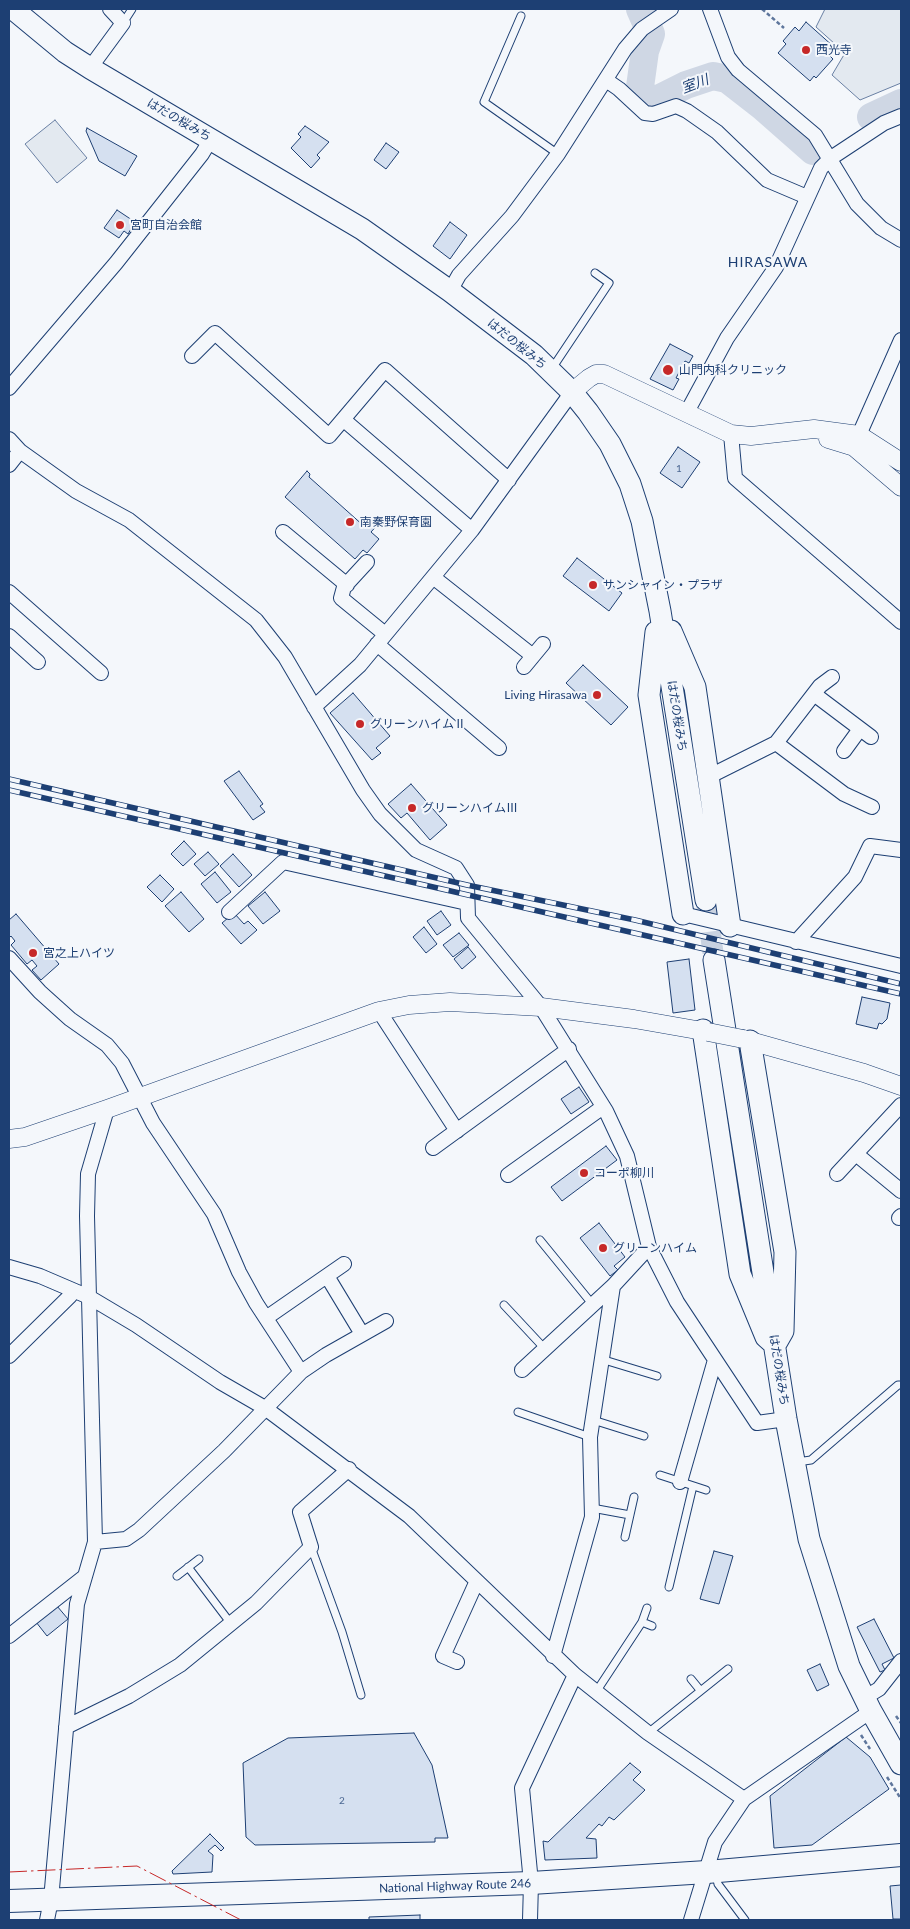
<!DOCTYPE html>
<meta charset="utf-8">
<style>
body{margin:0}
#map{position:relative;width:910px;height:1929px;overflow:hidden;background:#f4f7fb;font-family:Lato,sans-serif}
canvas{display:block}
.frame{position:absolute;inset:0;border:10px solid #1d3f73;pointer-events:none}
</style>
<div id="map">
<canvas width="910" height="1929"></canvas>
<div class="frame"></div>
</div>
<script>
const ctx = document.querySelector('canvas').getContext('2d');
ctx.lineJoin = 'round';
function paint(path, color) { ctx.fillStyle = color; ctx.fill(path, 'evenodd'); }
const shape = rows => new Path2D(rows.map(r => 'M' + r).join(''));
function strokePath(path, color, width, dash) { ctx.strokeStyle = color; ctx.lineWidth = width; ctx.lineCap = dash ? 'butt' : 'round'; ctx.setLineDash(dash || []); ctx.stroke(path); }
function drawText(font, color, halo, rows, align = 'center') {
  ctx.font = font + ' Lato,"Noto Sans JP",sans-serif'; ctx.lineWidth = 4; ctx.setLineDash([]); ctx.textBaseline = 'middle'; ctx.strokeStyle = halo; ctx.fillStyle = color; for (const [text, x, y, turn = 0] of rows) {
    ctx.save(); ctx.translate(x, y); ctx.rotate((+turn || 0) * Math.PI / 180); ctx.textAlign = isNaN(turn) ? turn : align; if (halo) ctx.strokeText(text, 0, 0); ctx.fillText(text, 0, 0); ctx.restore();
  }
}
const green = shape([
 [825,9,901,9,901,83,860,100,832,75,845,53,816,27,825,9],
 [55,120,87,158,57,183,25,144,55,120]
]);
paint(green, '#e3e9f0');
strokePath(green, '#687fa3', 1);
strokePath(shape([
 [640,9,651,34,645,51,640,87,646,98,658,99,686,85,713,76,727,79,763,107,813,151],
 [871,117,901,103]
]), '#cfd7e4', 28);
const building = shape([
 [806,22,834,47,828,54,833,59,816,78,814,76,810,81,778,53,786,44,783,41,795,27,799,31,806,22],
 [305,126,329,142,317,155,320,158,311,168,291,148,301,137,298,134,305,126],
 [87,128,137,156,125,176,99,161,86,131,87,128],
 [386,143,399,152,386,169,374,160,386,143],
 [117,210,135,222,128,234,124,231,119,238,104,228,117,210],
 [450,222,467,235,450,259,433,246,450,222],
 [670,344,693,356,689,363,685,361,676,378,679,379,673,390,650,379,670,344],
 [678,447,700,462,682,488,660,473,678,447],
 [307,471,310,474,309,477,365,527,375,516,381,521,371,532,379,539,367,553,363,550,355,559,285,497,307,471],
 [577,558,622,593,609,611,563,576,577,558],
 [583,665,628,707,611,725,566,683,583,665],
 [353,693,390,736,376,748,381,753,372,760,330,713,353,693],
 [239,771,263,804,260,806,265,812,253,820,224,781,239,771],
 [411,784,447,825,430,840,407,813,401,818,388,804,411,784],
 [184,841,196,854,183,866,171,854,184,841],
 [208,852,219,864,205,876,194,864,208,852],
 [233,854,252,875,239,887,220,866,233,854],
 [215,872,231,892,217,903,201,884,215,872],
 [160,875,174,889,162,902,147,887,160,875],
 [181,892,204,919,189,932,165,906,181,892],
 [265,892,280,911,263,924,248,906,265,892],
 [441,911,451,925,437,935,427,921,441,911],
 [234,913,244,924,248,921,257,930,241,944,222,923,234,913],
 [16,914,59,964,41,980,32,970,37,966,32,960,27,964,11,945,15,941,11,936,9,938,9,920,16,914],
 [424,927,437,944,426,953,413,937,424,927],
 [459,933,469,945,453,957,443,945,459,933],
 [468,947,476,957,462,969,454,959,468,947],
 [689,959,695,1010,673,1013,667,962,689,959],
 [862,997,890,1003,887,1019,882,1024,879,1023,877,1029,856,1024,862,997],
 [579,1087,589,1102,571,1114,561,1099,579,1087],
 [606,1146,617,1160,562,1201,551,1187,606,1146],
 [599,1223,625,1257,614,1266,618,1270,610,1276,580,1238,599,1223],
 [714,1551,733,1556,719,1604,700,1599,714,1551],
 [57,1606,68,1619,47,1636,36,1622,57,1606],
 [874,1619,894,1658,882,1664,885,1670,880,1672,857,1627,874,1619],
 [820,1664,829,1685,817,1691,807,1670,820,1664],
 [414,1733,432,1765,448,1838,435,1838,435,1842,255,1845,246,1837,243,1763,288,1738,414,1733],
 [846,1737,870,1757,889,1789,812,1845,774,1848,770,1796,846,1737],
 [630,1763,641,1772,633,1780,645,1790,614,1820,609,1817,602,1826,599,1824,586,1838,596,1839,597,1858,545,1860,543,1841,548,1842,630,1763],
 [210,1834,224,1848,221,1851,215,1845,208,1851,213,1855,212,1872,173,1874,172,1871,210,1834],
 [901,1885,901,1919,893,1919,890,1886,901,1885],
 [420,1915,420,1920,369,1920,369,1917,420,1915]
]);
paint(building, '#d5e0f0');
strokePath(building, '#1d3f73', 1);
strokePath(shape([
 [706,900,714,960]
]), '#c9d2e0', 21, [21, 11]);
const service = shape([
 [521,16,484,102,558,154],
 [123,23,132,9],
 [551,370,609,283,595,273],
 [540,1240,593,1305],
 [504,1305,545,1349],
 [601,1359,657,1376],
 [518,1412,590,1437],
 [593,1420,644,1436],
 [797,1462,811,1460,898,1385,901,1385],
 [660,1475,706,1490],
 [592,1508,630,1515],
 [625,1537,634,1497],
 [311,1547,342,1632,361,1695],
 [188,1567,232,1625],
 [177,1576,199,1559],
 [669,1587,693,1486],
 [642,1622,652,1626],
 [691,1679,700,1690],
 [596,1692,642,1622,647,1608],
 [648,1733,728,1669],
 [716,1875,718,1884,745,1920]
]);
const minor = shape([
 [710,9,728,57,738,70,815,135,857,204,881,228,901,240],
 [90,68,123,23,110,9],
 [606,80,619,89,645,113,653,114,676,106,687,111,717,132,767,180,807,197],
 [450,291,459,275,512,216,558,154,625,49,642,29,671,9],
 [192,356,215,333,329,436,385,370,509,480],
 [9,388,116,263,202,154,211,139],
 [687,412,727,338,776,267,821,168,831,158,884,123,901,116],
 [344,420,472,530],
 [731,434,735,478,901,622],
 [9,439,20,451,76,491,129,520,256,620,285,657,363,790,380,814,416,850,456,868,467,885,468,918,541,1007,606,1111,627,1156,649,1247,677,1302,757,1423,786,1419],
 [855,444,901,340],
 [9,465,20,451],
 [283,532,347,585],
 [367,562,344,587,341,598,385,634],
 [433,577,533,656],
 [9,592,101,673],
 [9,636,38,662],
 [377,644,499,748],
 [524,667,543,644],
 [814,694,871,737],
 [314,707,360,665,472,530,572,392],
 [776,743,844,794,872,807],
 [844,751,860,729],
 [710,776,776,743,820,686,832,677],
 [229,912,283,862,467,903],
 [683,914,901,966],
 [796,942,855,877,870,846,901,850],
 [9,958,40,992,70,1019,107,1045,122,1063,153,1123,214,1214,239,1272,256,1303,301,1372],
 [379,1011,457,1131],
 [433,1148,569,1049],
 [856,1154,901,1191],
 [837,1174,901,1105],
 [508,1175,603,1107],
 [899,1218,901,1216],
 [9,1267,40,1276,89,1297,136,1325,220,1382,265,1408,409,1516,575,1675,648,1733,744,1799],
 [327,1276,362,1334],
 [266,1318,344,1264],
 [9,1356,70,1296,72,1290],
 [522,1370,613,1286,649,1247],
 [680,1482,715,1360],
 [95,1542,126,1539,139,1530,224,1451,301,1372,326,1355,386,1321],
 [9,1636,84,1577],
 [553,1656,592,1517,590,1437,613,1286],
 [457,1662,443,1656,476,1583],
 [864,1698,879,1689,901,1661],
 [66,1727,129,1696,180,1665,256,1603,311,1547,300,1512,349,1469],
 [47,1920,51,1900,77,1604,95,1542,87,1216,88,1174,107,1109],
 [530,1920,531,1883,522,1788,575,1675],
 [691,1920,715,1842,744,1799,871,1711]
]);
const tertiary = shape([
 [572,392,589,378,596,374,604,374,731,434,751,436,814,429,859,435,901,462],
 [828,439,854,447,901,487],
 [743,1039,864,1073,901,1086],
 [9,1139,25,1137,107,1109,379,1011,409,1005,450,1002,541,1007,634,1019,708,1032]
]);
const primary = shape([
 [13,9,65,52,90,68,362,229,450,291,534,355,572,392,588,412,610,444,630,484,642,521,660,611,706,900],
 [671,631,695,687,730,926],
 [656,632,649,695,683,914],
 [714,960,786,1419,809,1539,849,1666,871,1711,901,1764],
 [703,1030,740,1274,766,1337,775,1345,783,1331,785,1252,750,1041]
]);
const trunk = shape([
 [9,1901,531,1883,707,1872,901,1855]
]);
strokePath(service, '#1d3f73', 9);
strokePath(minor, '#1d3f73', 16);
strokePath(tertiary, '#1d3f73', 19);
strokePath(primary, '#1d3f73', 23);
strokePath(trunk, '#1d3f73', 24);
strokePath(shape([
 [762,9,784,28],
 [896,1716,901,1723],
 [861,1735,870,1749],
 [887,1777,901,1799]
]), '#5e769c', 2.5, [4, 2.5]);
strokePath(service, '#f4f7fb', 7);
strokePath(minor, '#f4f7fb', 14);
strokePath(tertiary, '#f4f7fb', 18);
strokePath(primary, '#f4f7fb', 21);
strokePath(trunk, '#f4f7fb', 22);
const rail = shape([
 [9,779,467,885,635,920,901,984],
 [9,790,901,994]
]);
strokePath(rail, '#1d3f73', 5.5);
strokePath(rail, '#f4f7fb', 4, [11]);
const tertiaryBridge = shape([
 [708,1032,743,1039]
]);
strokePath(tertiaryBridge, '#1d3f73', 19, []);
strokePath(tertiaryBridge, '#f4f7fb', 18);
strokePath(shape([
 [9,1872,137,1866,241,1920]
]), '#c62828', 1, [18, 4, 2.5, 4]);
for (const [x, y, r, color] of [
 [806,50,5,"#c62828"],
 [120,225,5,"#c62828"],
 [668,370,6,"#c62828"],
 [350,522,5,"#c62828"],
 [593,585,5,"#c62828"],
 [597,695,5,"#c62828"],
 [360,724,5,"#c62828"],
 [412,808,5,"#c62828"],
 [33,953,5,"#c62828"],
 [584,1173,5,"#c62828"],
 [603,1248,5,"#c62828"]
]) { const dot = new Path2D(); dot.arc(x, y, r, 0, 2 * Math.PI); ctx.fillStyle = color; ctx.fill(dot); strokePath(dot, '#f4f7fb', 2); }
drawText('10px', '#4b6792', null, [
 ["1",679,469],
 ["2",342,1801]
]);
drawText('12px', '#1d3f73', '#f4f7fb', [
 ["西光寺",816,50],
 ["宮町自治会館",130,225],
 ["山門内科クリニック",679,370],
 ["南秦野保育園",360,522],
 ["サンシャイン・プラザ",603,585],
 ["Living Hirasawa",587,695,"right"],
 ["グリーンハイムⅡ",370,724],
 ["グリーンハイムⅢ",422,808],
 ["宮之上ハイツ",43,953],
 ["コーポ柳川",594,1173],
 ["グリーンハイム",613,1248]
], 'left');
drawText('12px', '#1d3f73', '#f4f7fb', [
 ["はだの桜みち",179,120,30],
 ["はだの桜みち",517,344,39],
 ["はだの桜みち",677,716,81],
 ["はだの桜みち",779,1370,81],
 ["National Highway Route 246",455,1886,-2]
]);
drawText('italic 14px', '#1d3f73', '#f4f7fb', [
 ["室川",695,84,-21]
]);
ctx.letterSpacing = '1px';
drawText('14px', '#1d3f73', '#f4f7fb', [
 ["HIRASAWA",768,262]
]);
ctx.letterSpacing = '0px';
</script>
